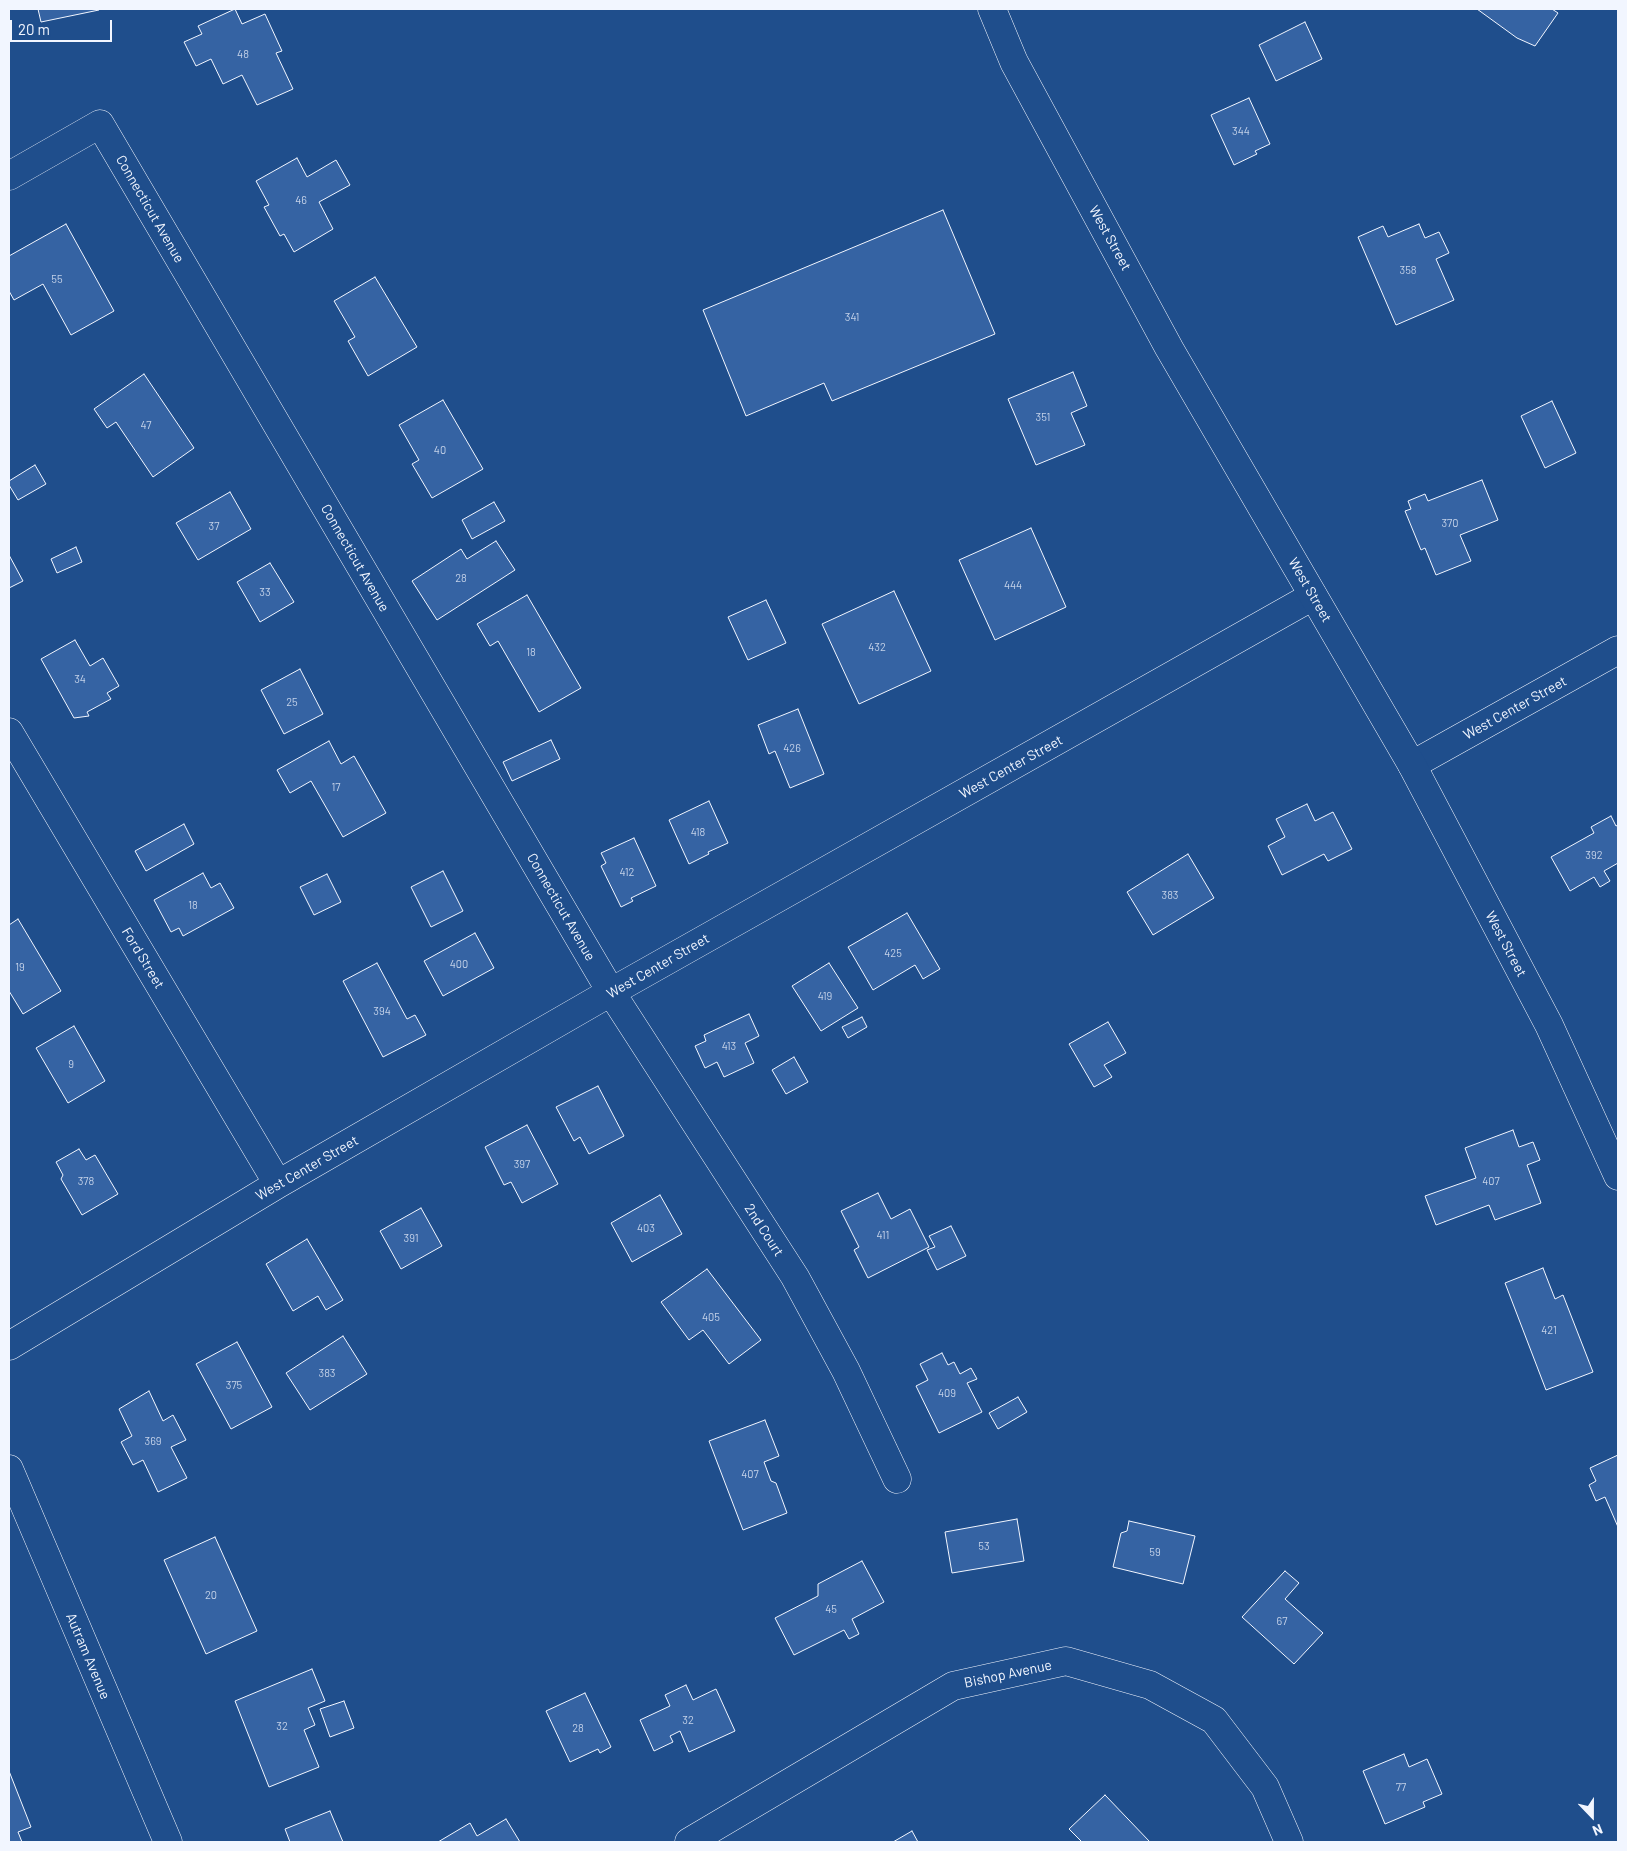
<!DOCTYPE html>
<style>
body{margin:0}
#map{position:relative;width:1627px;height:1851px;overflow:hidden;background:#1f4e8c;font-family:Barlow,sans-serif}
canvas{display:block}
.frame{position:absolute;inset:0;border:10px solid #f2f6ff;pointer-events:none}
.north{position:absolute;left:1567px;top:1791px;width:50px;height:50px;-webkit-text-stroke:4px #1f4e8c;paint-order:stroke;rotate:158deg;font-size:14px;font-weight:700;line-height:20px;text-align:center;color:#f2f6ff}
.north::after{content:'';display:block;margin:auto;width:18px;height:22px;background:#f2f6ff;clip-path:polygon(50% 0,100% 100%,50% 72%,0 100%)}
.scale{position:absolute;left:10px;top:20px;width:102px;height:22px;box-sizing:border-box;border:2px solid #f2f6ff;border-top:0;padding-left:6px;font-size:15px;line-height:18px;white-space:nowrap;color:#f2f6ff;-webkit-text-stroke:4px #1f4e8c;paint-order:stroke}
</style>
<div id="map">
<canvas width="1627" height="1851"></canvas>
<div class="frame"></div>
<div class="north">N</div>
<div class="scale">20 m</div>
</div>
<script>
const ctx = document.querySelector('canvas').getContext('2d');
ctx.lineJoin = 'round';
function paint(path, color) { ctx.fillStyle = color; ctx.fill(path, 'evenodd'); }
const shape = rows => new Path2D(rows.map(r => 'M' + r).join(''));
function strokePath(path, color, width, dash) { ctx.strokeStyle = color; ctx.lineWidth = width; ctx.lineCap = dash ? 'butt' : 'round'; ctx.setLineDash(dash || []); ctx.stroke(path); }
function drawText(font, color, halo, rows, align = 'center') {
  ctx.font = font + ' Barlow,sans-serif'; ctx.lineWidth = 4; ctx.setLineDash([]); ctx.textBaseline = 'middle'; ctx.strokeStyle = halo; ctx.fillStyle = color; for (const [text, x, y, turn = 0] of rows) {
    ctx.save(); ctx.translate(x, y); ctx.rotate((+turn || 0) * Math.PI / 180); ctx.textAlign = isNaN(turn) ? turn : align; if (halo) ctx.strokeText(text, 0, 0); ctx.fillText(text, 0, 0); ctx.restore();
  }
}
const building = shape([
 [38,9,99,9,99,10,41,22,38,9],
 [235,9,242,24,265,14,282,51,276,53,293,89,257,105,242,75,223,84,211,59,196,66,184,42,202,34,198,26,235,9],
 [1477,9,1552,9,1558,13,1535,46,1517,38,1477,9],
 [1305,22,1322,59,1276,81,1259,45,1305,22],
 [1249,98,1270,144,1255,151,1257,154,1234,165,1211,115,1249,98],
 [297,158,307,177,336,160,350,185,319,202,333,229,294,252,284,234,280,236,264,207,269,205,256,181,297,158],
 [943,210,995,334,832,401,824,383,746,416,703,310,943,210],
 [66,224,114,311,71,335,43,284,14,300,9,291,9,256,66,224],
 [1419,224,1425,238,1439,232,1449,253,1436,259,1454,300,1396,325,1358,237,1383,226,1388,237,1419,224],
 [375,277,417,347,368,376,348,341,355,337,334,301,375,277],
 [1073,372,1087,406,1071,413,1085,445,1036,465,1008,399,1073,372],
 [144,374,194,448,153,477,116,422,107,428,94,409,144,374],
 [443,400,483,469,432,498,412,464,419,460,399,425,443,400],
 [1552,401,1576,453,1545,468,1521,416,1552,401],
 [35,465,46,484,18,500,9,485,9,481,35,465],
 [1482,480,1498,520,1460,535,1471,561,1436,575,1425,548,1421,550,1405,511,1411,509,1408,501,1425,494,1428,501,1482,480],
 [230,492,251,529,198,560,176,523,230,492],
 [494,502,505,521,472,539,462,520,494,502],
 [1031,528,1066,607,995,640,959,560,1031,528],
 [496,541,515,570,437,620,412,581,461,549,467,559,496,541],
 [76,547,82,562,57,573,51,559,76,547],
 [9,555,23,581,9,588,9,555],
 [270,563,294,602,260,622,237,582,270,563],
 [894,591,931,671,859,704,822,624,894,591],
 [527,595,581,688,539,712,498,641,490,646,477,624,527,595],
 [766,600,786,643,748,660,728,617,766,600],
 [75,640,90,666,103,658,119,686,107,693,111,699,87,712,89,716,74,718,41,659,75,640],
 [300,669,323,714,284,734,261,690,300,669],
 [798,709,824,774,790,788,775,751,769,754,758,725,798,709],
 [551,740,560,759,512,781,503,762,551,740],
 [329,741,341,764,354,756,386,813,343,837,311,781,290,793,277,770,329,741],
 [709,801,728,843,708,852,709,854,689,864,669,820,709,801],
 [1307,804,1315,821,1333,812,1352,849,1328,861,1324,854,1282,875,1268,846,1285,837,1276,819,1307,804],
 [1611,816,1616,826,1618,825,1618,863,1604,871,1610,881,1600,887,1594,877,1570,891,1551,857,1594,833,1591,827,1611,816],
 [184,824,194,844,146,871,135,851,184,824],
 [634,838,656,886,631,898,633,901,621,907,601,866,606,863,601,853,634,838],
 [1188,854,1214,898,1153,935,1127,892,1188,854],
 [443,871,463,911,431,927,411,887,443,871],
 [203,873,211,888,220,883,234,908,183,936,179,928,171,932,154,900,203,873],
 [327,874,341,902,314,915,300,887,327,874],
 [907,913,940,969,923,979,915,965,873,990,848,947,907,913],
 [18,919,61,991,23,1014,9,991,9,925,18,919],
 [475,933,494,968,443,996,424,961,475,933],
 [377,963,407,1019,415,1015,426,1035,383,1057,343,981,377,963],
 [829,963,858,1008,821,1031,792,986,829,963],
 [749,1014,759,1036,745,1043,754,1063,724,1077,717,1062,705,1068,695,1046,706,1041,704,1035,749,1014],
 [862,1017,867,1027,848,1038,842,1027,862,1017],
 [1108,1022,1126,1053,1104,1065,1112,1077,1094,1087,1069,1044,1108,1022],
 [74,1026,105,1081,68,1103,36,1048,74,1026],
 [794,1057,808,1082,786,1094,772,1070,794,1057],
 [598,1086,624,1136,589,1154,580,1137,574,1141,556,1107,598,1086],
 [527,1125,558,1184,522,1203,511,1182,504,1185,485,1147,527,1125],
 [1513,1130,1519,1147,1533,1142,1540,1160,1527,1165,1541,1203,1495,1220,1489,1205,1436,1225,1425,1196,1476,1178,1465,1148,1513,1130],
 [79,1149,86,1160,95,1155,118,1194,82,1215,61,1179,63,1175,56,1162,79,1149],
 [878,1193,891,1219,910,1209,929,1247,868,1278,854,1250,859,1247,841,1211,878,1193],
 [660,1195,682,1234,632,1262,611,1223,660,1195],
 [421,1208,442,1246,401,1269,380,1231,421,1208],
 [951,1226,966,1256,937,1270,927,1250,935,1247,929,1236,951,1226],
 [307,1239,343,1300,326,1310,318,1296,293,1311,266,1264,307,1239],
 [1543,1268,1555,1299,1563,1295,1593,1372,1546,1390,1505,1283,1543,1268],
 [707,1269,761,1340,729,1364,703,1330,689,1340,661,1302,707,1269],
 [343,1336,367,1374,310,1410,286,1373,343,1336],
 [237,1342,272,1407,231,1429,196,1364,237,1342],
 [942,1353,948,1365,954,1362,960,1374,971,1368,977,1379,967,1383,982,1412,939,1433,916,1386,928,1380,920,1364,942,1353],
 [149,1391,163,1421,173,1415,186,1440,171,1447,187,1478,158,1492,143,1460,133,1465,121,1442,132,1436,119,1409,149,1391],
 [1018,1397,1027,1412,998,1429,989,1413,1018,1397],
 [765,1420,779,1456,764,1462,771,1481,776,1483,787,1513,743,1530,709,1441,765,1420],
 [1618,1455,1618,1527,1605,1497,1596,1501,1589,1485,1596,1481,1590,1468,1618,1455],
 [1017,1519,1024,1561,952,1573,945,1532,1017,1519],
 [1129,1521,1195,1536,1183,1584,1113,1567,1121,1533,1127,1531,1129,1521],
 [215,1537,257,1631,206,1654,164,1560,215,1537],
 [862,1561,884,1602,852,1619,859,1634,849,1639,844,1630,794,1655,775,1618,818,1596,818,1584,862,1561],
 [1285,1571,1299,1583,1285,1599,1323,1633,1294,1664,1242,1617,1285,1571],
 [312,1669,325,1701,308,1708,315,1725,304,1730,319,1767,269,1787,235,1701,312,1669],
 [686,1685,693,1700,716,1689,735,1731,689,1752,680,1731,670,1736,673,1742,654,1751,640,1720,670,1706,665,1695,686,1685],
 [585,1693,611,1747,600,1753,598,1749,570,1762,546,1711,585,1693],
 [344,1701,354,1728,330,1737,320,1709,344,1701],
 [1404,1754,1409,1767,1427,1759,1442,1794,1423,1802,1425,1807,1385,1824,1363,1771,1404,1754],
 [9,1771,31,1827,18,1832,22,1842,9,1842,9,1771],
 [1105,1795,1150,1842,1082,1842,1069,1829,1105,1795],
 [330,1811,343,1842,290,1842,285,1829,330,1811],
 [506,1819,520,1842,438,1842,470,1823,477,1836,506,1819],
 [912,1831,918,1842,893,1842,912,1831]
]);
paint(building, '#3563a3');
strokePath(building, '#f2f6ff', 1);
const minor = shape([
 [9,176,100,124,611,992,795,1277,846,1371,897,1479],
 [9,732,278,1184],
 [1412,765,1618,650],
 [9,1346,278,1184,611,992,1313,596],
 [9,1469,168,1842],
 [689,1842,953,1686,1066,1661,1150,1685,1214,1720,1265,1787,1289,1842]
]);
const major = shape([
 [992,9,1014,62,1169,348,1412,765,1549,1025,1618,1176]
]);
strokePath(minor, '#f2f6ff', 29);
strokePath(major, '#f2f6ff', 29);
strokePath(minor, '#1f4e8c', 28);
strokePath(major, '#1f4e8c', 28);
drawText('11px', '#c3d1e8', null, [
 ["48",243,54],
 ["344",1241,131],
 ["46",301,200],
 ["358",1408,270],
 ["55",57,279],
 ["341",852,317],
 ["351",1043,417],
 ["47",146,425],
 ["40",440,450],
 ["370",1450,523],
 ["37",214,526],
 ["28",461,578],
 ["444",1013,585],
 ["33",265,592],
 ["432",877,647],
 ["18",531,652],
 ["34",80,679],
 ["25",292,702],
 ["426",792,748],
 ["17",336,787],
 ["418",698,832],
 ["392",1594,855],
 ["412",627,872],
 ["383",1170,895],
 ["18",193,905],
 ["425",893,953],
 ["400",459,964],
 ["19",20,967],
 ["419",825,996],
 ["394",382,1011],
 ["413",729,1046],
 ["9",71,1064],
 ["397",522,1164],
 ["378",86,1181],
 ["407",1491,1181],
 ["403",646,1228],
 ["411",883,1235],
 ["391",411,1238],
 ["405",711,1317],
 ["421",1549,1330],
 ["383",327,1373],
 ["375",234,1385],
 ["409",947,1393],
 ["369",153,1441],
 ["407",750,1474],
 ["53",984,1546],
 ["59",1155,1552],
 ["20",211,1595],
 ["45",831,1609],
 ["67",1282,1621],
 ["32",688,1720],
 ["32",282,1726],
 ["28",578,1728],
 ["77",1401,1787]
]);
drawText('14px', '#f2f6ff', '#1f4e8c', [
 ["Connecticut Avenue",150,209,60],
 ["West Street",1110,238,61],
 ["Connecticut Avenue",355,558,60],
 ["West Street",1310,590,60],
 ["West Center Street",1515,708,-29],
 ["West Center Street",1011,767,-29],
 ["Connecticut Avenue",561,907,60],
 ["West Street",1506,944,62],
 ["Ford Street",143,958,59],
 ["West Center Street",658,966,-30],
 ["West Center Street",307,1168,-30],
 ["2nd Court",764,1230,57],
 ["Autram Avenue",88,1656,67],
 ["Bishop Avenue",1008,1674,-12]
]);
</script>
